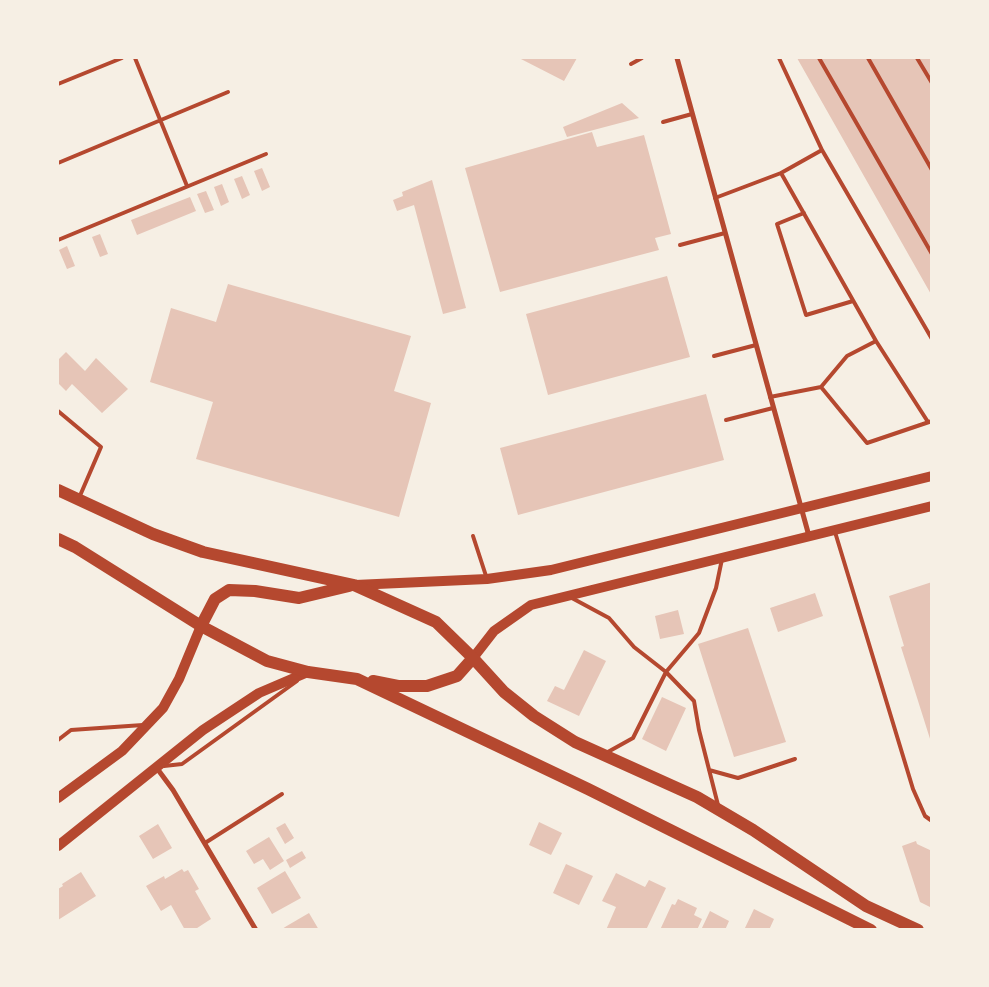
<!DOCTYPE html>
<style>
body{margin:0}
#map{position:relative;width:989px;height:987px;overflow:hidden;background:#f6efe4;font-family:"Sofia Sans Condensed",sans-serif}
canvas{display:block}
.frame{position:absolute;inset:0;border:59px solid #f6efe4;pointer-events:none}
</style>
<div id="map">
<canvas width="989" height="987"></canvas>
<div class="frame"></div>
</div>
<script>
const ctx = document.querySelector('canvas').getContext('2d');
ctx.lineJoin = 'round';
function paint(path, color) { ctx.fillStyle = color; ctx.fill(path, 'evenodd'); }
const shape = rows => new Path2D(rows.map(r => 'M' + r).join(''));
function strokePath(path, color, width, dash) { ctx.strokeStyle = color; ctx.lineWidth = width; ctx.lineCap = dash ? 'butt' : 'round'; ctx.setLineDash(dash || []); ctx.stroke(path); }
paint(shape([
 [519,58,577,58,564,81],
 [797,58,932,58,932,296],
 [622,103,639,118,567,137,563,127],
 [592,132,597,147,644,135,671,234,655,238,659,250,500,292,465,168],
 [262,168,270,187,262,191,254,171],
 [242,176,250,195,242,199,234,179],
 [432,180,466,308,443,314,414,205,397,211,393,200,403,196,402,192],
 [222,184,229,202,221,206,214,187],
 [206,191,214,210,205,213,197,194],
 [190,197,196,211,137,235,131,220],
 [100,234,108,254,100,257,92,237],
 [67,246,75,266,67,269,59,250],
 [667,276,690,357,548,395,526,314],
 [228,284,411,336,394,391,431,403,399,517,196,459,213,402,150,382,171,308,216,322],
 [66,352,85,371,96,358,128,389,102,413,72,384,66,391,58,383,58,360],
 [706,394,724,460,518,515,500,448],
 [932,582,932,742,931,742,901,647,904,646,889,596],
 [815,593,823,616,778,632,770,608],
 [678,610,684,634,660,639,655,616],
 [748,628,786,742,734,757,698,644],
 [584,650,606,661,579,716,547,701,555,686,564,690],
 [662,697,686,708,666,751,642,739],
 [539,822,562,833,551,855,529,845],
 [285,823,294,838,285,844,276,828],
 [158,824,172,848,153,859,139,836],
 [269,837,284,861,270,870,263,859,254,864,246,851],
 [916,841,917,844,932,851,932,908,920,902,902,846],
 [302,851,306,858,290,868,286,860],
 [566,864,593,876,579,905,553,893],
 [182,869,184,872,188,870,199,889,195,891,211,919,194,930,185,930,171,905,161,911,146,886,164,876,165,879],
 [285,871,301,898,272,914,257,888],
 [81,872,96,896,58,920,58,889,63,886,62,884],
 [616,873,645,887,649,880,666,888,646,930,606,930,616,907,602,901],
 [678,899,697,908,694,915,702,919,697,930,660,930,672,904,675,905],
 [754,909,774,919,769,930,744,930],
 [710,911,729,921,725,930,701,930],
 [309,913,319,930,281,930,285,927]
]), '#e6c5b7');
strokePath(shape([
 [135,58,187,186],
 [819,58,932,254],
 [868,58,932,170],
 [917,58,932,83],
 [631,64,642,58],
 [58,84,122,58],
 [663,122,692,114],
 [822,150,932,339],
 [58,163,228,92],
 [781,173,876,341],
 [715,198,781,173,822,150,779,58],
 [804,213,777,224,806,315,853,301],
 [58,240,266,154],
 [680,245,725,233],
 [714,356,756,345],
 [821,387,847,356,876,341,928,422],
 [770,397,821,387,867,443,932,421],
 [58,411,101,447,79,498],
 [726,420,773,408],
 [835,532,913,789,925,816,932,821],
 [473,536,487,579],
 [570,597,609,618,634,647,666,672,633,738,606,753],
 [58,740,71,730,143,725],
 [164,766,182,764,297,681],
 [709,770,738,778,795,759],
 [718,805,699,730,694,701,666,672,699,633,716,588,722,559],
 [205,843,282,794]
]), '#b5482f', 4);
strokePath(shape([
 [677,58,809,536],
 [156,767,173,790,256,930]
]), '#b5482f', 5);
strokePath(shape([
 [355,585,487,579,551,570,932,476],
 [473,658,494,631,531,605,932,506],
 [58,798,122,751,163,708,179,679,201,626],
 [58,846,203,730,259,693,308,672]
]), '#b5482f', 10);
strokePath(shape([
 [58,490,153,534,203,552,354,585,436,622,473,658,504,692,534,716,575,742,697,797,753,830,866,906,918,930],
 [58,539,75,547,201,626,267,661,308,672,357,679,588,789,871,930],
 [201,626,215,599,229,590,255,591,299,598,349,586],
 [373,681,398,686,427,686,457,676,473,658]
]), '#b5482f', 12);
</script>
